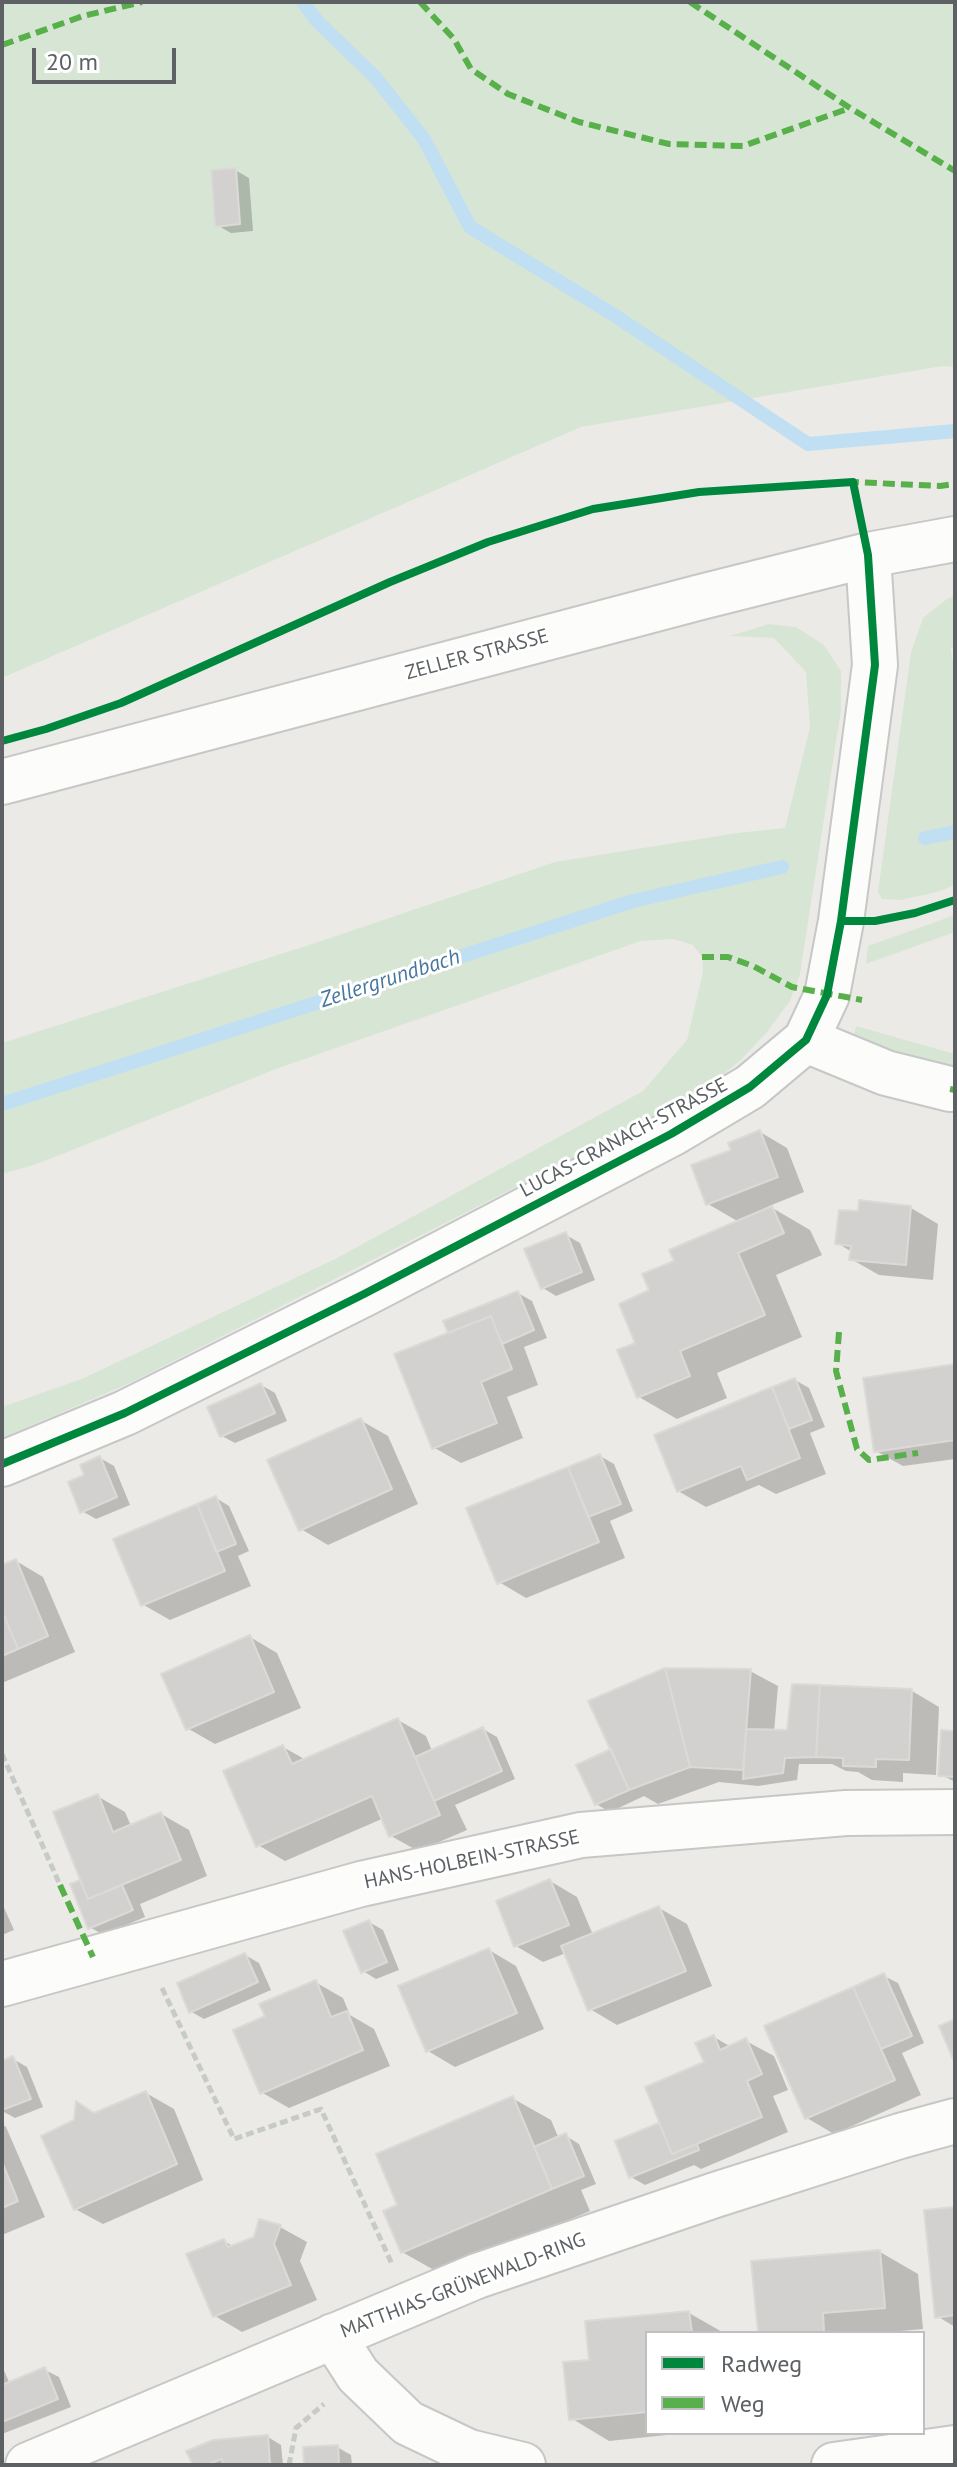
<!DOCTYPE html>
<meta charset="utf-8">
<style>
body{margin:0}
#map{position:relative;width:957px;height:2467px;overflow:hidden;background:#eceae7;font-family:"PT Sans",sans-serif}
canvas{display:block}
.frame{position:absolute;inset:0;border:4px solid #5d6164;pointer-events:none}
.legend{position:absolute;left:645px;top:2331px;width:280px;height:104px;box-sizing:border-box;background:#fff;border:2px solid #bec0c1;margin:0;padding:10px 14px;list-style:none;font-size:24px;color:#5d6164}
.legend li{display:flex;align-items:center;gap:16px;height:40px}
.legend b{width:40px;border:2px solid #bec0c1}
.scale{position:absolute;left:32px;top:48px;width:144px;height:36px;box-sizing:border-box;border:4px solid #5d6164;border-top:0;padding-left:10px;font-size:24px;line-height:28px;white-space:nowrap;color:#5d6164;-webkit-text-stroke:6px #fff;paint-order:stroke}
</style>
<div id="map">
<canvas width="957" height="2467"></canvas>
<div class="frame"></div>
<ul class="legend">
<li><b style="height:10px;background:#00873e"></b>Radweg</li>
<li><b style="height:10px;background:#58b04a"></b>Weg</li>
</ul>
<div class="scale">20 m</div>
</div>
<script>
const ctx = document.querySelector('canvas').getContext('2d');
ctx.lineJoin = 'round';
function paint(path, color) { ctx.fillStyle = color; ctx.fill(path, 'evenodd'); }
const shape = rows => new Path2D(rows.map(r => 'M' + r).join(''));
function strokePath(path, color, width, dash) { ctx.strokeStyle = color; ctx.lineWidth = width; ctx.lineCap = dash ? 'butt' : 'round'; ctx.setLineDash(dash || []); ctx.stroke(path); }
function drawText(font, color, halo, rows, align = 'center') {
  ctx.font = font + ' "PT Sans",sans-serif'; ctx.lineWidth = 6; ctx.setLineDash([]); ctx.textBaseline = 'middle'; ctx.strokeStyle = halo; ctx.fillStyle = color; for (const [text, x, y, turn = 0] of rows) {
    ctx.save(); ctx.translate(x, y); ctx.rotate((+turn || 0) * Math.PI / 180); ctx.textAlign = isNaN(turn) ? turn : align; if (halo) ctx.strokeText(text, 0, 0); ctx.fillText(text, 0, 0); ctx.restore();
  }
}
paint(shape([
 [2,2,955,2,955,367,943,366,581,427,2,678],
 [955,596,955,645,951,649,955,678,955,885,937,892,901,900,882,899,878,892,911,652,923,618,948,598],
 [769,624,796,627,824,645,841,671,841,710,800,974,790,1001,767,1032,741,1060,710,1085,642,1123,132,1382,2,1438,2,1407,84,1378,335,1259,643,1091,687,1040,703,972,702,957,693,945,673,939,641,941,276,1069,37,1164,2,1174,2,1043,315,943,555,862,737,833,785,828,810,727,806,672,774,638,730,636],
 [955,915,955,932,866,964,868,946],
 [856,1026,955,1054,955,1079,852,1045]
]), '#d7e6d4');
paint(shape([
 [235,170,249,178,253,231,231,233,217,225],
 [760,1132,787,1148,804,1192,769,1206,810,1230,822,1255,776,1275,802,1337,717,1373,727,1398,677,1419,639,1397,638,1344,651,1291,676,1262,739,1222,708,1204,733,1151],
 [911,1208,938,1224,933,1280,879,1275,851,1259,852,1252,837,1243,860,1213],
 [566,1235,580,1243,595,1280,556,1296,543,1288],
 [518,1293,532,1301,547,1338,524,1347,538,1385,507,1397,523,1438,461,1463,433,1447,451,1334],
 [955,1366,955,1459,903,1466,876,1451],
 [795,1380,809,1388,825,1427,810,1433,826,1474,776,1494,759,1485,706,1507,678,1491,656,1436],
 [261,1385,275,1393,287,1421,235,1443,222,1436],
 [360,1420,388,1436,418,1504,328,1545,301,1529],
 [600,1456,614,1464,633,1511,610,1521,625,1558,526,1598,499,1582],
 [100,1458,114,1466,130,1505,96,1519,82,1511,87,1476],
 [216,1498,229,1506,249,1551,238,1556,251,1586,170,1620,142,1604],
 [16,1561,43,1577,75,1652,2,1683,2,1567],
 [250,1637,277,1653,301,1708,215,1744,187,1728],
 [750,1671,778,1686,774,1732,789,1732,912,1691,939,1707,936,1775,903,1773,903,1782,872,1780,858,1772,846,1771,832,1764,799,1764,797,1780,758,1786,719,1782,658,1804,644,1796,610,1812,596,1804,613,1750],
 [398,1720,426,1736,432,1751,483,1729,497,1737,515,1779,455,1805,467,1830,418,1851,391,1836,384,1818,285,1861,258,1845,283,1747,306,1760],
 [955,1733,955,1782,940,1774],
 [97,1796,125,1812,131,1826,161,1814,189,1830,207,1876,140,1904,145,1917,103,1935,90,1927,72,1885,83,1881],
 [550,1881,577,1897,593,1935,659,1908,687,1924,712,1986,617,2025,590,2009,566,1953,543,1962,516,1946],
 [2,1903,14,1930,2,1935],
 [369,1922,383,1930,399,1970,376,1979,363,1971],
 [489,1950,516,1966,544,2029,455,2067,428,2051],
 [245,1955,259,1963,271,1990,204,2019,190,2011],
 [884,1976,898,1983,924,2043,902,2053,921,2095,834,2134,807,2118],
 [315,1982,343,1998,350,2015,374,2029,390,2066,289,2108,261,2092,267,2017],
 [714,2037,731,2047,746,2041,774,2056,788,2090,773,2096,788,2132,701,2169,694,2165,645,2185,631,2177,659,2126,663,2128,707,2063],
 [13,2059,27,2067,43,2107,15,2118,2,2111,2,2063],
 [146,2093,174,2109,203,2180,103,2224,75,2209,95,2115],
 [512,2098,551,2120,559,2139,566,2136,579,2144,596,2184,581,2190,590,2211,441,2274,402,2252,400,2206],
 [2,2124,6,2127,45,2217,2,2235],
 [955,2209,955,2327,937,2316],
 [280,2227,307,2242,300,2261,317,2300,242,2332,215,2316,224,2241,234,2247],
 [880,2252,918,2274,923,2329,879,2333,760,2333],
 [689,2313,724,2333,647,2333,647,2433,686,2433,609,2441,571,2418,591,2361,587,2322],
 [2,2366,10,2384,45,2370,59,2377,71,2407,2,2434],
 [268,2437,281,2445,283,2465,196,2465],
 [337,2447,351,2455,352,2465,306,2465]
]), '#0003');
strokePath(shape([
 [303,2,317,21,375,77,424,139,470,227,614,315,808,444,955,431],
 [925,838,955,832],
 [2,1104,633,901,782,867]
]), '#c0dff2', 14);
const building = shape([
 [236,168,240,224,215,227,211,170,236,168],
 [760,1130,778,1177,706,1205,691,1165,731,1150,728,1143,760,1130],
 [859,1200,911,1206,906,1265,849,1260,851,1246,835,1244,839,1210,858,1211,859,1200],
 [772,1206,784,1233,738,1253,765,1315,680,1351,690,1376,637,1398,617,1350,635,1343,619,1304,649,1290,642,1274,674,1261,669,1250,772,1206],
 [566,1232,582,1272,541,1289,524,1249,566,1232],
 [518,1291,534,1330,502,1344,491,1316,448,1333,443,1321,518,1291],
 [491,1316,512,1369,481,1382,497,1423,432,1449,394,1354,491,1316],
 [955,1364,955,1440,874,1452,863,1378,955,1364],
 [795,1378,812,1420,789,1429,772,1387,795,1378],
 [261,1383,275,1413,220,1437,207,1407,261,1383],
 [772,1387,800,1458,747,1480,741,1466,677,1492,654,1435,772,1387],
 [361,1418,392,1489,299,1531,267,1460,361,1418],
 [600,1454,621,1504,588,1517,568,1467,600,1454],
 [100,1456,117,1497,80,1513,68,1482,84,1475,80,1465,100,1456],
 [568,1467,599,1542,497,1584,466,1508,568,1467],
 [216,1496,236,1544,216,1552,197,1504,216,1496],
 [197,1504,225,1571,141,1606,113,1539,197,1504],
 [16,1559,48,1636,18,1649,2,1611,2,1565,16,1559],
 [2,1611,18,1649,2,1656,2,1611],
 [250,1635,274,1692,186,1730,161,1674,250,1635],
 [665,1668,690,1767,629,1790,588,1701,665,1668],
 [665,1668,751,1669,743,1770,690,1767,665,1668],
 [792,1684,820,1685,816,1757,785,1758,783,1773,743,1779,746,1729,787,1730,792,1684],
 [820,1685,912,1689,909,1760,876,1759,876,1767,843,1766,843,1758,816,1757,820,1685],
 [398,1718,440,1815,389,1837,372,1796,256,1847,223,1771,283,1745,292,1764,398,1718],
 [483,1727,502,1771,434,1801,415,1757,483,1727],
 [941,1730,955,1731,955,1777,938,1776,941,1730],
 [611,1749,629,1790,595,1805,576,1765,611,1749],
 [98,1794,113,1832,161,1812,181,1860,88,1899,53,1812,98,1794],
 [550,1879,569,1925,514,1947,496,1901,550,1879],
 [80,1880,88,1899,122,1885,133,1910,88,1929,70,1884,80,1880],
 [659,1906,686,1971,588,2011,561,1946,659,1906],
 [369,1920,387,1962,361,1973,343,1931,369,1920],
 [489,1948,517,2013,426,2052,398,1986,489,1948],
 [245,1953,258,1982,189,2013,177,1983,245,1953],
 [884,1973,912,2036,881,2049,853,1987,884,1973],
 [316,1980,331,2017,347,2011,363,2050,260,2094,233,2030,265,2016,259,2004,316,1980],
 [853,1987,895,2080,805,2119,764,2026,853,1987],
 [955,2019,955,2064,939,2026,955,2019],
 [714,2035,720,2050,746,2038,762,2074,747,2081,762,2117,672,2154,645,2087,704,2062,695,2043,714,2035],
 [13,2056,31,2099,2,2110,2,2061,13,2056],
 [146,2091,177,2164,74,2210,41,2136,74,2120,76,2101,94,2113,146,2091],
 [513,2096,552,2189,401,2253,383,2211,397,2205,376,2154,513,2096],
 [659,2123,672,2154,697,2144,699,2150,629,2178,615,2141,659,2123],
 [566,2133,584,2176,552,2189,534,2147,566,2133],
 [2,2162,18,2201,2,2208,2,2162],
 [955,2207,955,2315,935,2318,924,2210,955,2207],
 [259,2219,281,2225,274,2244,291,2285,213,2317,186,2254,224,2239,228,2247,254,2237,259,2219],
 [880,2250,885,2308,823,2313,824,2333,758,2333,751,2261,880,2250],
 [689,2311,692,2333,647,2333,647,2412,569,2420,563,2362,589,2360,585,2321,689,2311],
 [45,2367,58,2399,2,2422,2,2385,45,2367],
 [268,2435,270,2465,223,2465,222,2459,206,2465,193,2465,186,2451,213,2440,268,2435],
 [338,2445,339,2465,304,2465,303,2447,338,2445]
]);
paint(building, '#d3d1d0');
strokePath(building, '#dbdad6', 2);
const minor = shape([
 [2,782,697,598,868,555,955,539],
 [806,1040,886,1073,950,1089],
 [2,1464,125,1413,364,1294,671,1134,750,1087,806,1040,827,995,841,921,875,665,868,555],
 [2,1984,361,1884,581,1835,846,1813,955,1812],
 [333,2336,358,2375,408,2423,469,2452,523,2465],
 [28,2465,477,2276,715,2195,900,2136,955,2121],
 [834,2465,955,2448]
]);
strokePath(minor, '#c6c7c7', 48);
strokePath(shape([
 [2,1754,60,1885],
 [162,1988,234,2139,321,2109,392,2264],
 [289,2465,296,2428,324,2404]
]), '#c6cac8', 5, [8, 4]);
strokePath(minor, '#fcfcfb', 44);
strokePath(shape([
 [420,2,454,39,471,69,508,94,579,122,669,144,743,146,850,108],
 [690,2,850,108,955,171],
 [2,45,83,16,142,2],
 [854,488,853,482,940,486,955,484],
 [702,957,728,957,753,966,792,987,862,1000],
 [950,1089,955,1090],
 [839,1332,836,1371,857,1449,869,1460,918,1453],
 [60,1885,93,1957]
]), '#58b04a', 6, [12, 6]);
strokePath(shape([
 [2,741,46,729,121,703,390,582,488,542,593,509,699,492,853,482,868,555,875,665,841,921,827,995,806,1040,750,1087,671,1134,364,1294,125,1413,2,1464],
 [841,921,875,921,915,913,955,900]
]), '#00873e', 8);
drawText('20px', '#5d6164', '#fff', [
 ["ZELLER STRASSE",477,655,-15],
 ["LUCAS-CRANACH-STRASSE",624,1138,-28],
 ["HANS-HOLBEIN-STRASSE",472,1860,-12],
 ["MATTHIAS-GRÜNEWALD-RING",463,2286,-21]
]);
drawText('italic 22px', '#48779e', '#fff', [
 ["Zellergrundbach",390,979,-18]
]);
</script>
